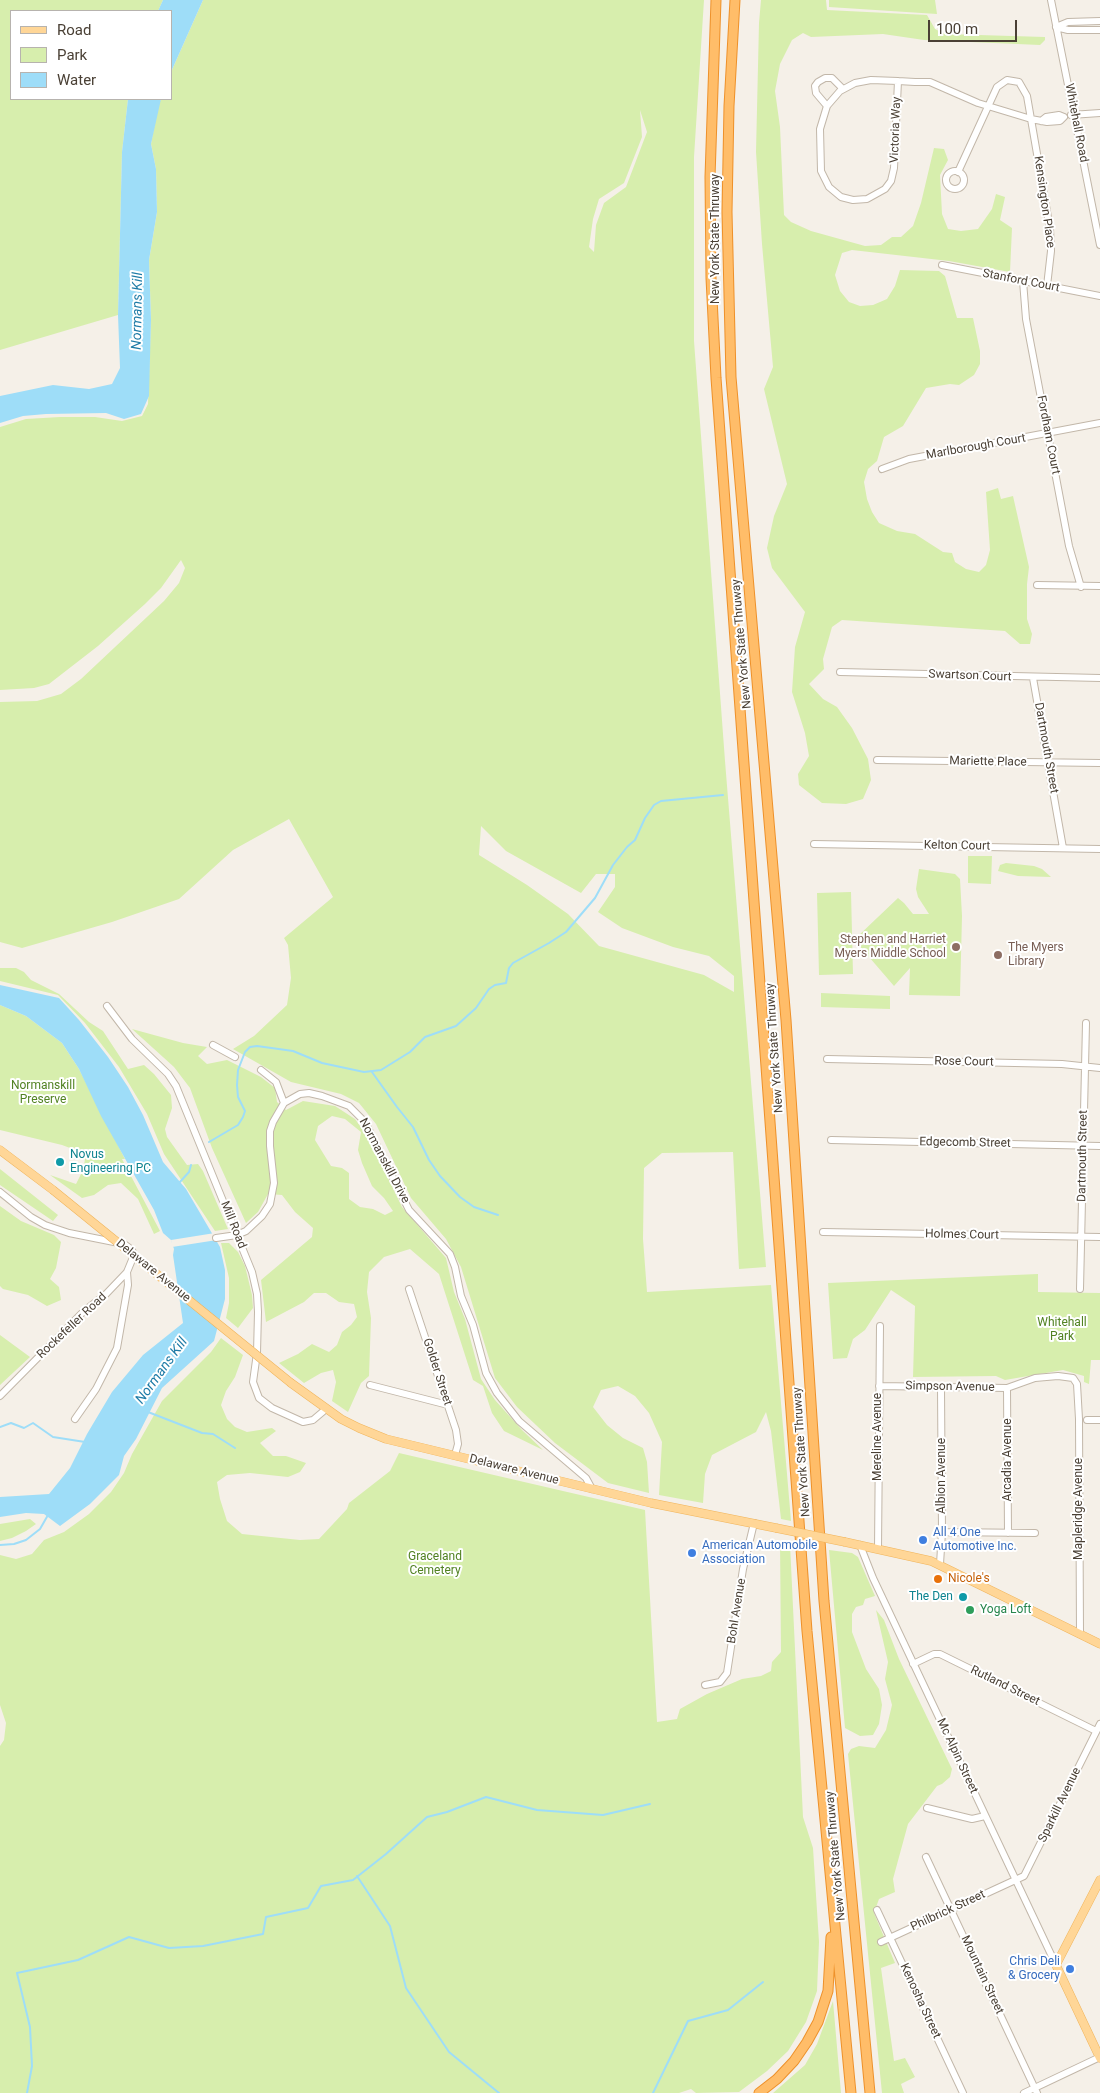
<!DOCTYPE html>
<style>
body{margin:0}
#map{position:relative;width:1100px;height:2093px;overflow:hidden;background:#f5f0e8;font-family:Roboto,sans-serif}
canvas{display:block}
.legend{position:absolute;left:10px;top:10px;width:162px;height:90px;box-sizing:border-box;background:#fff;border:1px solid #b7b3ae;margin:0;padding:6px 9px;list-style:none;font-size:15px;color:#4a4035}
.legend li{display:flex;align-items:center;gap:10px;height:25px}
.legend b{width:25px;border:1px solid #b7b3ae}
.scale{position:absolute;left:928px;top:20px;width:89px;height:22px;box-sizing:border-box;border:2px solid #4a4035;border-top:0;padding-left:6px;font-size:15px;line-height:18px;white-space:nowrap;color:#4a4035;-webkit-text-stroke:4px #fff;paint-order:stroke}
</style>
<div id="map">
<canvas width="1100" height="2093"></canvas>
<ul class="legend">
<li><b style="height:6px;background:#ffd697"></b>Road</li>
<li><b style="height:14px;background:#d7eead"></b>Park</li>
<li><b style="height:14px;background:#9eddf8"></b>Water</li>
</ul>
<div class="scale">100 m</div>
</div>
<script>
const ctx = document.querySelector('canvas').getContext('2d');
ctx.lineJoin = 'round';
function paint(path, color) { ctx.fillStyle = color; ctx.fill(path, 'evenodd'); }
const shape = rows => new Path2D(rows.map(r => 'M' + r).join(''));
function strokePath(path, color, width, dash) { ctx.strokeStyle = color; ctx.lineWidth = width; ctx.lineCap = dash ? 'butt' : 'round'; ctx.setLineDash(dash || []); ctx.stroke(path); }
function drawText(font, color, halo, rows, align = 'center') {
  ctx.font = font + ' Roboto,sans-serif'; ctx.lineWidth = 4; ctx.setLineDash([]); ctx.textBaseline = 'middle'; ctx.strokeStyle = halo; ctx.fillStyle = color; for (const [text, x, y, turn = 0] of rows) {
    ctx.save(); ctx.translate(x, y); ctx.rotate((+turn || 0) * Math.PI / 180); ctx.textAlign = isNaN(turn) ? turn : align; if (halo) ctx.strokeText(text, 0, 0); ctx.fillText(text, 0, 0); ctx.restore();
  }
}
paint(shape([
 [0,0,163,0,158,11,11,11,11,99,128,99,122,152,118,315,0,350],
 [203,0,704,0,694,157,694,341,725,761,766,1267,739,1269,733,1152,662,1153,644,1168,643,1239,647,1292,771,1285,791,1521,781,1519,771,1431,766,1412,756,1432,712,1455,705,1474,703,1503,659,1495,662,1442,649,1413,635,1396,618,1386,601,1390,593,1407,607,1425,623,1438,643,1448,647,1462,649,1493,608,1483,555,1443,517,1407,495,1378,461,1267,446,1239,411,1198,376,1124,359,1103,341,1094,291,1082,233,1049,254,1036,287,1005,291,978,288,945,284,938,333,897,289,819,233,850,179,899,112,922,22,948,0,942,0,702,37,701,61,694,81,679,164,601,179,583,185,568,181,560,161,588,145,604,98,646,49,684,34,688,0,690,0,427,26,419,60,417,95,417,122,421,142,416,148,404,151,320,149,260,157,212,156,169,151,144,158,106,161,99,171,99,171,72],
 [640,110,647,132,626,187,604,203,596,225,594,252,589,247,593,219,599,199,624,183,642,137],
 [481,826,506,851,581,893,596,874,615,874,615,887,598,912,622,928,673,947,709,956,734,976,734,992,704,975,599,946,568,914,527,885,479,855],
 [761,0,826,0,827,10,927,15,935,29,945,34,1045,37,1045,40,1040,45,924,40,883,34,811,37,803,33,792,40,780,64,775,91,780,127,784,215,791,222,811,231,865,246,881,245,892,237,901,237,913,226,921,203,934,148,944,149,948,160,940,175,942,214,948,229,961,231,978,229,992,209,996,194,1005,197,1000,220,1012,228,1010,272,949,261,852,250,842,253,835,275,840,291,849,302,860,306,873,305,887,299,895,286,900,270,939,271,945,276,957,318,973,318,980,351,980,364,974,375,959,385,950,384,926,388,903,426,884,437,877,461,868,469,864,482,867,499,872,512,879,523,897,531,915,534,943,552,952,553,955,562,966,569,979,572,986,565,990,550,986,492,998,488,1001,499,1013,496,1029,567,1027,584,1027,619,1032,634,1030,644,1020,644,1005,631,842,620,832,627,823,659,824,669,809,684,823,699,837,707,852,728,868,759,871,780,863,799,846,804,822,803,799,785,798,774,809,756,805,733,792,692,795,647,805,612,772,568,767,548,774,516,787,484,764,389,773,367,762,244,756,152,759,23],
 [829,0,935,0,937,14,829,7],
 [968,856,992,856,991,884,968,883],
 [1006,863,1034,866,1042,869,1051,877,1018,876,998,871,1000,865],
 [919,869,955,874,960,879,962,916,960,996,909,995,910,968,894,986,857,943,857,937,898,898,904,903,913,914,929,914,918,897,916,889],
 [851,892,853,974,819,975,817,893],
 [0,968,16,968,24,972,31,980,59,994,89,1022,103,1031,128,1069,144,1065,154,1074,171,1095,172,1108,165,1129,167,1137,187,1165,198,1164,203,1171,228,1229,215,1231,164,1154,147,1114,119,1067,85,1023,58,995,0,981],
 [821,993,890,996,890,1009,821,1007],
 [0,1005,26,1016,62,1043,79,1069,125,1159,122,1159,160,1231,154,1234,138,1199,121,1183,108,1185,94,1195,82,1198,50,1175,76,1184,83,1170,86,1154,62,1145,0,1130],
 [132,1029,183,1043,207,1047,198,1056,207,1064,227,1060,261,1077,275,1088,277,1102,286,1110,303,1101,335,1106,355,1119,368,1137,402,1207,446,1258,454,1292,465,1319,481,1379,495,1400,522,1430,543,1450,504,1431,492,1413,483,1386,473,1380,439,1274,410,1249,384,1257,369,1272,367,1292,371,1318,369,1376,361,1383,348,1412,332,1401,336,1382,333,1370,321,1373,304,1383,279,1363,298,1354,312,1344,329,1352,337,1345,342,1332,351,1325,357,1317,354,1304,339,1302,326,1293,314,1293,304,1302,266,1322,261,1280,312,1237,313,1228,295,1212,282,1195,268,1194,258,1212,246,1223,212,1148,190,1088,174,1067],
 [332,1116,345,1119,361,1132,358,1150,362,1163,372,1186,384,1198,393,1211,385,1215,373,1209,360,1207,349,1199,349,1173,342,1168,331,1166,315,1140,318,1126],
 [0,1169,58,1215,53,1221,0,1185],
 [0,1206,21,1221,54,1235,61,1242,56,1268,50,1279,59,1287,61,1300,47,1306,28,1295,3,1289,0,1286],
 [221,1243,229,1243,238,1252,245,1266,252,1295,253,1308,238,1328,226,1318,229,1303,229,1278],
 [1038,1274,1038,1292,1100,1293,1100,1360,1091,1360,1089,1384,1084,1382,1084,1376,1063,1370,1005,1380,996,1376,913,1377,915,1306,891,1290,865,1330,853,1339,847,1358,833,1359,828,1283],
 [0,1335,30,1357,0,1385],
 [221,1338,243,1355,235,1377,226,1391,221,1405,227,1419,235,1427,247,1432,272,1428,276,1431,260,1443,273,1456,286,1456,306,1463,300,1472,288,1477,250,1473,227,1475,217,1482,220,1499,227,1521,242,1534,300,1540,319,1539,347,1509,349,1503,390,1471,399,1453,645,1510,657,1722,677,1719,680,1709,707,1694,742,1679,761,1676,771,1671,772,1662,781,1652,780,1541,790,1544,803,1817,813,1848,819,1942,817,1991,806,2022,788,2051,767,2071,739,2092,696,2093,691,2089,679,2093,0,2093,0,1746,4,1740,6,1723,0,1705,0,1555,16,1559,32,1554,44,1540,64,1532,89,1514,111,1492,124,1473,132,1454,162,1401,211,1352],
 [30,1519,36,1524,26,1531,12,1538,0,1541,0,1524],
 [829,1550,852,1553,858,1557,875,1596,865,1599,863,1605,856,1607,852,1614,852,1632,866,1669,879,1689,882,1705,879,1724,873,1735,860,1736,845,1728],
 [876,1610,884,1620,899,1659,952,1769,950,1777,942,1784,937,1786,908,1824,893,1879,895,1892,879,1899,874,1913,895,1963,881,1968,894,2061,905,2058,915,2077,901,2084,904,2093,882,2093,848,1754,851,1749,859,1746,875,1748,886,1730,892,1705,885,1679,888,1662],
 [833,2001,841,2093,773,2093,805,2065,817,2044]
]), '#d7eead');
paint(shape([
 [163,0,203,0,171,72,171,11,158,11],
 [128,99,161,99,151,144,156,169,157,212,149,260,151,320,149,396,141,414,124,419,106,413,46,414,23,416,0,423,0,396,53,385,89,389,112,384,120,368,118,315,122,152],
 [0,985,59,998,79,1020,108,1057,128,1087,143,1115,163,1162,186,1189,220,1247,225,1270,225,1299,214,1341,162,1388,136,1439,124,1456,119,1475,90,1504,60,1526,44,1514,26,1513,0,1517,0,1497,49,1494,70,1468,87,1434,112,1392,143,1355,183,1323,173,1255,174,1249,171,1240,163,1233,154,1210,101,1116,79,1069,62,1043,26,1016,0,1005]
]), '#9eddf8');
paint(shape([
 [215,1233,217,1240,172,1247,171,1240]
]), '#f5f0e8');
strokePath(shape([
 [372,1072,397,1107,413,1127,429,1160,440,1176,460,1197,474,1207,498,1215],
 [209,1142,238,1125,243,1117,245,1111,238,1097,237,1085,238,1070,245,1052,250,1047,257,1046,293,1051,322,1063,364,1072,381,1070,410,1052,425,1037,456,1026,476,1008,489,989,495,985,506,983,509,968,513,963,549,943,566,932,595,898,613,865,627,847,635,840,645,818,654,805,661,801,723,795],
 [179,1183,189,1172,191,1165],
 [148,1412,202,1433,213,1434,235,1448],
 [0,1427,11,1423,24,1428,33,1423,53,1437,85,1442],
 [0,1545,14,1544,26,1540,40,1529,48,1515],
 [357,1876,390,1926,406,1988,449,2052,499,2093],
 [27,2093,32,2066,30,2027,17,1973,78,1960,129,1937,169,1948,203,1946,263,1934,266,1917,308,1908,321,1886,353,1880,386,1854,427,1817,447,1812,486,1797,537,1810,603,1815,650,1804],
 [653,2093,688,2021,728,2010,763,1982]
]), '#9eddf8', 2);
const minor = shape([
 [1051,0,1100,245],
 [1056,27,1068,22,1100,21],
 [1056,27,1068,30,1100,30],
 [898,81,894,168,891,181,885,189,867,199,853,200,841,197,829,187,821,171,820,129,827,106,840,91,855,83,871,80,898,81,915,82,930,82,978,103,1031,119,1047,122,1060,121,1064,117,1059,115,1046,117,1041,121],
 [827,106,816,93,815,86,818,82,825,78,832,78,843,89],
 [1071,115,1100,113],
 '946 180a9 9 0 1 1 18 0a9 9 0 1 1-18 0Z',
 [958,172,997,87,1007,80,1019,82,1027,96,1050,229,1051,251,1047,286],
 [942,265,1100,296],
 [1023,281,1026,319,1069,546,1081,587],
 [882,469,909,459,1100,423],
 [1037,585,1100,586],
 [840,672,1100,678],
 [1033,678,1063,848],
 [877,760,1100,763],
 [814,844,1100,849],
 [107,1006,132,1039,168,1074,176,1086,252,1272,257,1294,258,1312,257,1353,253,1382,259,1398,272,1408,303,1422,313,1420,326,1409],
 [213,1045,235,1057],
 [827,1059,1062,1064,1100,1068],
 [261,1070,276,1082,284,1103],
 [831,1140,1100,1146],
 [0,1192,31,1217,45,1225,69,1233,124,1244,132,1250,134,1255,127,1272,106,1294,83,1312,0,1396],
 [823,1232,1100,1237],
 [216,1238,237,1235,246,1231,262,1216,270,1204,274,1183,270,1146,270,1131,273,1122,284,1103,300,1094,309,1093,322,1096,349,1106,365,1122,409,1210,450,1254,455,1267,461,1296,473,1325,486,1373,497,1393,519,1421,586,1478,592,1489],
 [409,1289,456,1430,458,1444,455,1455],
 [1080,1289,1086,1023],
 [370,1385,448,1405],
 [879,1386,1007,1388,1035,1378,1058,1376,1073,1378,1077,1384,1079,1419,1080,1634],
 [1007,1388,1008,1533],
 [75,1419,96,1389,117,1348,128,1285,127,1272],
 [1087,1420,1100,1420],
 [942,1532,1035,1533],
 [860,1545,873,1578,1056,1965],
 [878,1549,880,1326],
 [940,1564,942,1532,941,1388],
 [913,1664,934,1654,940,1654,1096,1731],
 [705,1685,720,1682,727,1673,743,1569,754,1523],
 [927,1808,972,1819,985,1816],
 [926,1857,1037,2093],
 [877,1910,963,2093],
 [881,1942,1024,1876,1100,1724],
 [1024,2093,1100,2057]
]);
const major = shape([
 [0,1150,53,1190],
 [291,1383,341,1419,359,1428,386,1439,651,1503,776,1528],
 [845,1542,931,1561,1100,1644],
 [1100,1880,1056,1965,1100,2058]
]);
const highway = shape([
 [716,0,710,177,711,278,716,378,807,1631,851,2093],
 [735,0,729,106,727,212,731,377,786,1020,824,1601,870,2093],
 [759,2093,777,2079,794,2061,807,2042,818,2022,828,1991,831,1937]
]);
strokePath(minor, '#c2b7a9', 8);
strokePath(major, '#f0b45b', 9);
strokePath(highway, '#ee912a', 11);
strokePath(minor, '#fff', 6);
strokePath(major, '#ffd697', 8);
strokePath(highway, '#ffbd69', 9);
const majorBridge = shape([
 [53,1190,291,1383],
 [776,1528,845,1542]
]);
strokePath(majorBridge, '#f0b45b', 9, []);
strokePath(majorBridge, '#ffd697', 8);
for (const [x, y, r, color] of [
 [956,947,5,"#8d6e63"],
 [998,955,5,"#8d6e63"],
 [60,1162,5,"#0f9aa8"],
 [923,1540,5,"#3f7fe0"],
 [692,1553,5,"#3f7fe0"],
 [938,1579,5,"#e8710a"],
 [963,1597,5,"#0f9aa8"],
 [970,1610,5,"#2e9e5b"],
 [1070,1969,5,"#3f7fe0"]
]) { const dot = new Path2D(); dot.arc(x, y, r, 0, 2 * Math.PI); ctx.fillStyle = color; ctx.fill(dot); strokePath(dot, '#fff', 2); }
drawText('12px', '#4a4035', '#fff', [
 ["Whitehall Road",1076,123,79],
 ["Victoria Way",896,130,-88],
 ["Kensington Place",1044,202,82],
 ["New York State Thruway",716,239,-90],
 ["Stanford Court",1021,281,11],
 ["Fordham Court",1048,435,79],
 ["Marlborough Court",976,447,-10],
 ["New York State Thruway",742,644,-95],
 ["Swartson Court",970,676,2],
 ["Dartmouth Street",1046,748,80],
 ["Mariette Place",988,762,1],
 ["Kelton Court",957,846,1],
 ["New York State Thruway",775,1048,-94],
 ["Rose Court",964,1062,1],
 ["Edgecomb Street",965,1143,1],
 ["Dartmouth Street",1083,1156,-89],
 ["Normanskill Drive",384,1161,62],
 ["Mill Road",233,1225,68],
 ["Holmes Court",962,1235,1],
 ["Delaware Avenue",153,1271,39],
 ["Rockefeller Road",72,1326,-43],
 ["Golder Street",437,1372,72],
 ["Simpson Avenue",950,1387,1],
 ["Mereline Avenue",878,1437,-90],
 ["New York State Thruway",802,1452,-94],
 ["Arcadia Avenue",1008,1460,-90],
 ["Delaware Avenue",514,1470,14],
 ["Albion Avenue",942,1476,-90],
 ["Mapleridge Avenue",1079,1509,-90],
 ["Bohl Avenue",737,1611,-81],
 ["Rutland Street",1005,1686,26],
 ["Mc Alpin Street",957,1756,65],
 ["Sparkill Avenue",1060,1805,-64],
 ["New York State Thruway",836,1856,-95],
 ["Philbrick Street",948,1911,-25],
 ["Mountain Street",982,1975,65],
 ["Kenosha Street",920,2001,65]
]);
drawText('12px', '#785e54', '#fff', [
 ["Stephen and Harriet",946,940],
 ["Myers Middle School",946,954],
 ["The Myers",1008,948,"left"],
 ["Library",1008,962,"left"]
], 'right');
drawText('12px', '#518222', '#fff', [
 ["Normanskill",43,1086],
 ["Preserve",43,1100],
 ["Whitehall",1062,1323],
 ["Park",1062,1337],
 ["Graceland",435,1557],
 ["Cemetery",435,1571]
]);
drawText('12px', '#0d838f', '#fff', [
 ["Novus",70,1155],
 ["Engineering PC",70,1169],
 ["The Den",953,1597,"right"]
], 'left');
drawText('12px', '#366cbe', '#fff', [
 ["All 4 One",933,1533],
 ["Automotive Inc.",933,1547],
 ["American Automobile",702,1546],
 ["Association",702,1560],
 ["Chris Deli",1060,1962,"right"],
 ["& Grocery",1060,1976,"right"]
], 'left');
drawText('12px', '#c56008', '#fff', [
 ["Nicole's",948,1579]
], 'left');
drawText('12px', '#27864d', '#fff', [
 ["Yoga Loft",980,1610]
], 'left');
drawText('italic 14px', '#1f7ca7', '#fff', [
 ["Normans Kill",138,311,-89],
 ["Normans Kill",162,1371,-54]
]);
</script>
